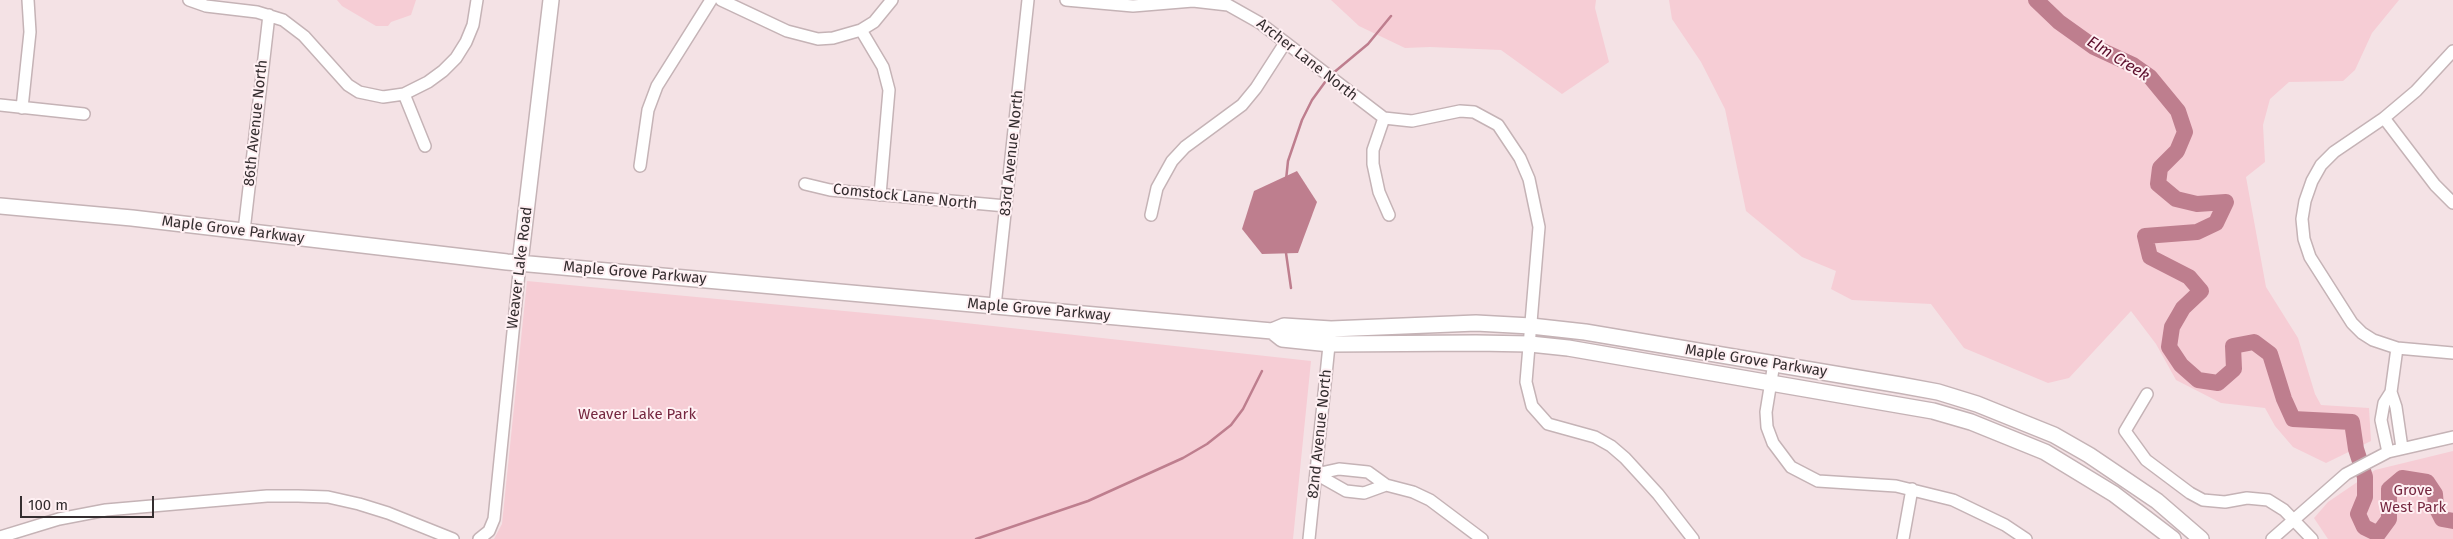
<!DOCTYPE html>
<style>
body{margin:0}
#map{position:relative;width:2453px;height:539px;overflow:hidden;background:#f4e2e5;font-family:"Fira Sans",sans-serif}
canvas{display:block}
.scale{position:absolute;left:20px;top:496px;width:134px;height:22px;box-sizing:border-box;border:2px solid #342d2f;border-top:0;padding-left:6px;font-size:15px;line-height:18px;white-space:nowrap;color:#342d2f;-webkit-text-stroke:4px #fff0f3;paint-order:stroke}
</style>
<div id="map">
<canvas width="2453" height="539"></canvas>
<div class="scale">100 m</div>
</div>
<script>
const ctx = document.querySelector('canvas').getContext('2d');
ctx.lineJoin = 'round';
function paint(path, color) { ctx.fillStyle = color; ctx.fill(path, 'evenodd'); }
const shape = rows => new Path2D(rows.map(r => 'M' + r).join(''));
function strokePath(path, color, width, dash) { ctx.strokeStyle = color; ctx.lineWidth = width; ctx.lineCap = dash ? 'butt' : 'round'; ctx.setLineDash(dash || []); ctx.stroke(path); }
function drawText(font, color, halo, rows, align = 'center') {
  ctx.font = font + ' "Fira Sans",sans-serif'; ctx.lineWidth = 4; ctx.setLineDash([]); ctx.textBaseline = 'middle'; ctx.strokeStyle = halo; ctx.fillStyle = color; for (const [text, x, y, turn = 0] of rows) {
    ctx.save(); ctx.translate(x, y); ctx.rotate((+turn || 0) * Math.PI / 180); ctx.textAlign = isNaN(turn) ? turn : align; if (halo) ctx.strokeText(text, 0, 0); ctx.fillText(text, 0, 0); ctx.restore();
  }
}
paint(shape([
 [337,0,416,0,411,15,391,22,388,26,376,26,342,6],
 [1331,0,1596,0,1595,8,1609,62,1562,94,1501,50,1430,47,1405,48,1359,26],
 [1669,0,2399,0,2372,33,2355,70,2343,81,2289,82,2270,99,2263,125,2265,162,2246,177,2266,287,2298,338,2315,394,2321,405,2369,408,2371,441,2326,463,2293,447,2275,426,2265,408,2221,403,2176,380,2156,344,2131,311,2069,378,2048,383,1964,348,1931,304,1852,300,1831,289,1836,271,1802,257,1746,211,1725,109,1701,62,1672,19],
 [527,281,929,319,1311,361,1293,539,494,539,502,524],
 [2453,451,2453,539,2328,539,2314,518,2328,502,2375,470]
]), '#f6cdd5');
paint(shape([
 [1297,171,1317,202,1298,253,1262,254,1242,229,1254,191]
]), '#be7e8e');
strokePath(shape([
 [1332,74,1368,44,1391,16],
 [1286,180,1288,161,1302,120,1312,100,1328,78],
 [1286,253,1291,288],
 [976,539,1088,501,1183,458,1207,444,1231,425,1243,409,1262,371]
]), '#be7e8e', 2.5);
strokePath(shape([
 [2036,0,2059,22,2094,47,2133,65,2150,77,2178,111,2185,132,2177,151,2160,168,2158,184,2176,199,2197,204,2226,202,2216,223,2197,232,2145,236,2150,257,2189,277,2201,291,2183,308,2172,327,2169,347,2181,365,2198,380,2218,383,2234,369,2233,346,2254,342,2270,354,2284,399,2293,419,2352,422,2356,449,2365,477,2365,497,2358,514,2364,527,2378,534,2389,519,2389,489,2402,478,2427,482,2435,494,2436,507,2442,519,2453,521]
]), '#be7e8e', 16);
const minor = shape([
 [189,0,206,6,257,12,283,20,304,36,348,85,359,92,383,97,404,94,428,82,443,71,456,58,466,42,473,25,477,0],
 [721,0,787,31,818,39,833,38,861,30,874,22,892,0],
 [1066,0,1133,6,1193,1,1228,5,1260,23,1384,118,1412,121,1460,111,1474,112,1498,125,1520,158,1529,179,1539,227,1526,382,1532,406,1548,424,1595,437,1611,446,1625,458,1658,494,1693,539],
 [861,30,883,67,889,90,880,195],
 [2453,51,2416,91,2384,118,2334,152,2321,165,2312,181,2305,201,2302,219,2304,239,2310,257,2352,323,2362,333,2373,340,2397,348,2453,353],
 [404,94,425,146],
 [0,105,84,114],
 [22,108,30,32,28,0],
 [1384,118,1373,150,1373,164,1379,192,1389,215],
 [2384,118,2435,185,2453,203],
 [640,166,648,110,657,86,711,0],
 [805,184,830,190,1006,206],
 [1151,215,1157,188,1172,161,1185,147,1242,105,1256,88,1285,43],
 [244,231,269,15],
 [995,306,1028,0],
 [2397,348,2391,392,2396,407,2402,448],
 [1774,363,1766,412,1767,427,1773,443,1791,467,1818,481,1896,486,1953,500,2005,525,2026,539],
 [2147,394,2125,431,2146,460,2190,493,2203,500,2225,502,2247,498,2268,500,2284,510,2312,539],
 [2388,452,2381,420,2384,403,2391,392],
 [1316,474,1339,469,1368,472,1386,485,1413,492,1430,500,1482,539],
 [1316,474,1346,491,1364,493,1386,485],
 [0,537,59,519,106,510,267,496,298,496,328,497,359,504,388,513,453,539],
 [479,539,489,531,494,519,520,263],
 [1309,539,1330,336],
 [1903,539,1912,489],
 [2272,539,2346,474,2388,452,2453,437]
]);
const major = shape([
 [0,206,132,218,507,262,1272,331,1284,326,1331,329,1476,323,1531,326,1585,332,1900,385,1938,392,1977,404,2054,435,2089,455,2157,501,2201,539],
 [520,263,551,0],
 [1272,331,1282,339,1330,344,1476,343,1530,344,1568,348,1933,411,1971,422,2045,452,2114,494,2173,539]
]);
strokePath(minor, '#c5b3b6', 14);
strokePath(major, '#c5b3b6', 18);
strokePath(minor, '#fff', 11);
strokePath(major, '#fff', 15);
drawText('15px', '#342d2f', '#fff0f3', [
 ["Archer Lane North",1307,60,38],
 ["86th Avenue North",256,123,-84],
 ["83rd Avenue North",1012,153,-84],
 ["Comstock Lane North",905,197,6],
 ["Maple Grove Parkway",233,230,7],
 ["Weaver Lake Road",520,268,-83],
 ["Maple Grove Parkway",635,273,5],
 ["Maple Grove Parkway",1039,310,5],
 ["Maple Grove Parkway",1756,361,9],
 ["82nd Avenue North",1320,434,-84]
]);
drawText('15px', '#762841', '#fff0f3', [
 ["Weaver Lake Park",637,415],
 ["Grove",2413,491],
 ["West Park",2413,508]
]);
drawText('italic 16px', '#5c0e2c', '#fff0f3', [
 ["Elm Creek",2118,59,32]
]);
</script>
